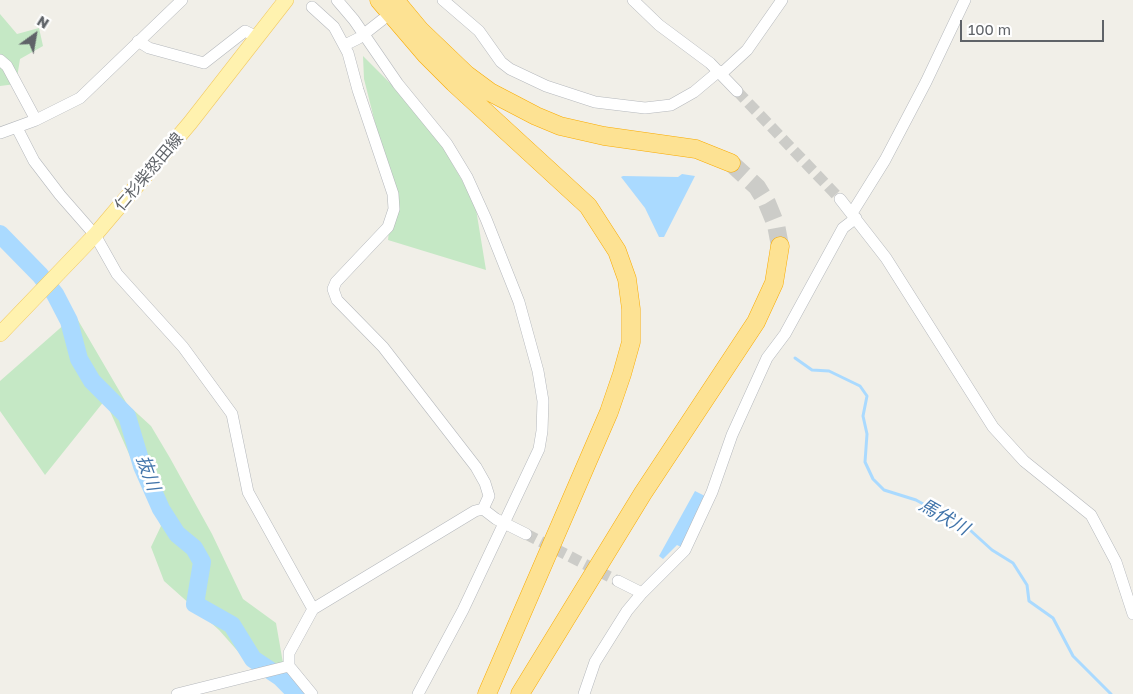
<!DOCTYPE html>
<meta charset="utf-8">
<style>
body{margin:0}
#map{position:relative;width:1133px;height:694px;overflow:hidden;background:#f1efe8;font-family:"Golos Text",sans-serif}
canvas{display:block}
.north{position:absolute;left:10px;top:10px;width:50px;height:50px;-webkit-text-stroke:4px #fff;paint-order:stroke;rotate:32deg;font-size:14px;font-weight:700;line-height:20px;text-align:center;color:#5f6368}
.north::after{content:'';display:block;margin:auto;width:18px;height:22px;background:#5f6368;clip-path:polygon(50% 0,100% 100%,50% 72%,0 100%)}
.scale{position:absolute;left:960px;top:20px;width:144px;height:22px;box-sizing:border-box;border:2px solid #5f6368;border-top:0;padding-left:6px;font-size:15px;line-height:18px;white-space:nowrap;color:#5f6368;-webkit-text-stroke:4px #fff;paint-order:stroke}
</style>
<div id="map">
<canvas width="1133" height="694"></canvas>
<div class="north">N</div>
<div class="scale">100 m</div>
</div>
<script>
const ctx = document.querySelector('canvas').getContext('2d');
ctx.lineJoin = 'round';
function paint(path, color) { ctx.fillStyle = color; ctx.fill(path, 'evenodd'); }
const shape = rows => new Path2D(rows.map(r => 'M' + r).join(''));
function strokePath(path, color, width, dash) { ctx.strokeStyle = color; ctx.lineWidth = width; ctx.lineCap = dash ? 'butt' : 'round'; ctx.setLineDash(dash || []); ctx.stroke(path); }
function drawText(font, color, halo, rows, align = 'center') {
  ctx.font = font + ' "Golos Text","Noto Sans JP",sans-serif'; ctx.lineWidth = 5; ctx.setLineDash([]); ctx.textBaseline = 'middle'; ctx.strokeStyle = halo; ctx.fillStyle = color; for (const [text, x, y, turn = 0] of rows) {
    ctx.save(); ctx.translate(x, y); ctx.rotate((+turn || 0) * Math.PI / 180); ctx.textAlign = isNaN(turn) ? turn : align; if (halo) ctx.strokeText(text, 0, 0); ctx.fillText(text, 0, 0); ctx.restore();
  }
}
paint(shape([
 [0,14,17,34,39,28,43,46,20,59,16,84,0,86],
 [363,56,428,121,475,203,486,270,388,240,393,194,364,79],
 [75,315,127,404,151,426,170,458,212,534,243,599,276,623,283,663,250,665,219,630,164,581,151,547,161,526,105,400,45,475,0,411,0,381]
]), '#c5e8c5');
paint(shape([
 [682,174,695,176,664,237,659,237,645,208,621,177,623,176,678,177],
 [695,491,705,496,681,547,677,545,663,559,659,556]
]), '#aadaff');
strokePath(shape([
 [795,358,812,370,829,371,860,386,867,396,863,416,867,434,865,462,873,479,884,490,916,500,970,530,992,550,1013,563,1027,585,1029,601,1053,618,1073,656,1111,694]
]), '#aadaff', 3);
strokePath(shape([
 [0,234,40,275,55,294,69,321,79,359,92,381,127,416,142,466,161,509,177,534,194,548,202,562,195,604,232,625,253,659,280,677,297,694]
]), '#aadaff', 18);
strokePath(shape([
 [737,91,840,199],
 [526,534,618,581]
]), '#ccccc8', 11, [11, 5.5]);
strokePath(shape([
 [731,163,757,187,767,203,776,225,780,246]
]), '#ccccc8', 18, [18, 9]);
const minor = shape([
 [337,0,354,20,398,84,447,144,467,177,486,219,519,302,538,371,543,401,542,431,539,449,463,610,418,694],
 [443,0,479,31,501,62,510,69,546,86,595,102,645,108,671,105,694,92,719,71],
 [633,0,659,25,710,63,737,91],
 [138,41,149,48,204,63,245,31,257,37],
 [345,45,359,38,382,20],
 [0,60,7,66,36,120],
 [721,74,747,50,782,0],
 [17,128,34,161,60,195,95,235,117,274,183,347,232,414,248,492,313,609],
 [0,133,36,120,80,98,182,0],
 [840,199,886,258,993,427,1024,461,1091,515,1116,562,1133,614],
 [852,213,885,160,926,82,965,0],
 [483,509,496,519,526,534],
 [618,581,642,593],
 [289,666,312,694],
 [177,694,289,666,289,653,313,609,475,511,483,509,489,496,485,483,476,467,383,347,337,300,333,289,336,282,388,227,394,209,393,194,358,90,348,53,334,27,312,7],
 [584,694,595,662,627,611,642,593,685,550,712,492,732,435,767,358,785,334,843,228,856,218]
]);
const major = shape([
 [0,334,95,235,190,123,286,0]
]);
const highway = shape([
 [379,0,426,55,454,83,588,206,617,251,627,279,631,309,631,342,622,374,609,412,487,694],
 [395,0,420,30,467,75,490,92,536,116,560,126,604,136,696,149,731,163],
 [520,694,643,493,756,322,774,283,780,246]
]);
strokePath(minor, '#b5b8bc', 12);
strokePath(major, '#f2c960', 16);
strokePath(highway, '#f9ab00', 19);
strokePath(minor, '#fff', 11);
strokePath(major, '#fff2af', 15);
strokePath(highway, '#fde293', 18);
drawText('16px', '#5f6368', '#fff', [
 ["仁杉柴怒田線",149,172,-50]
]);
drawText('italic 18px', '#4174aa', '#fff', [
 ["抜川",148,473,70],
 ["馬伏川",944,517,30]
]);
</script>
